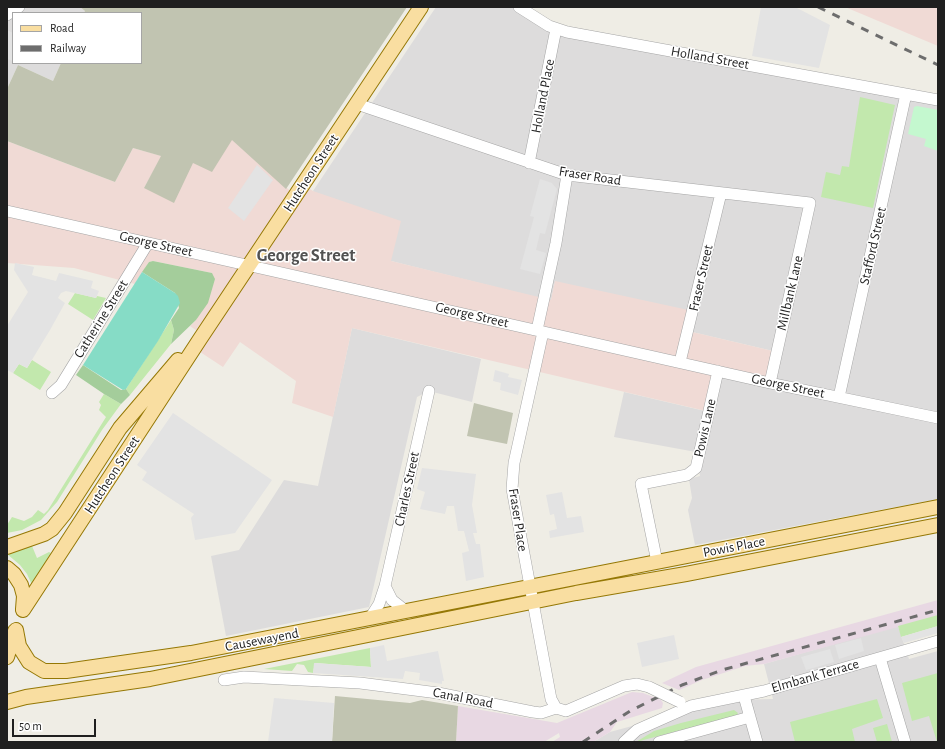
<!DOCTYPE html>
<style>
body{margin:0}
#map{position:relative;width:945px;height:749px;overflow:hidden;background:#efede5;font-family:"Alegreya Sans",sans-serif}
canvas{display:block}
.frame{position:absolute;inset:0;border:8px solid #1f1f1f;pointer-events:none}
.legend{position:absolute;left:12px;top:12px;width:130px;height:52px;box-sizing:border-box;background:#fff;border:1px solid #a5a5a5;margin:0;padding:5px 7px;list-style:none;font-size:12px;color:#1f1f1f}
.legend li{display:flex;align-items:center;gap:8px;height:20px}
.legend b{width:20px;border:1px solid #a5a5a5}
.scale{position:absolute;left:12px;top:719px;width:84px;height:18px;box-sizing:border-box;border:2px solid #1f1f1f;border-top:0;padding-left:5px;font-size:12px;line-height:14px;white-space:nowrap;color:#1f1f1f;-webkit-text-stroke:3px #fff;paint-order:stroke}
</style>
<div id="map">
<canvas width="945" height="749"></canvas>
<div class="frame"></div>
<ul class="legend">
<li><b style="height:5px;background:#f9dea1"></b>Road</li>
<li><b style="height:5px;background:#6d6d6d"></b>Railway</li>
</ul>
<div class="scale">50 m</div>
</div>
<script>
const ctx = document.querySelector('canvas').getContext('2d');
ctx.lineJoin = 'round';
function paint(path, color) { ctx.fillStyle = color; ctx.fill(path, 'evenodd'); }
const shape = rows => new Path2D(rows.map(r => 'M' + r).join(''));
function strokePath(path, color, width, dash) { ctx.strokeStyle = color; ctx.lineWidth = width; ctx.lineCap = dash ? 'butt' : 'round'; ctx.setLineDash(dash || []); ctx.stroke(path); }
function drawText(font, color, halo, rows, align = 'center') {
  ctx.font = font + ' "Alegreya Sans",sans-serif'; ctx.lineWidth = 3; ctx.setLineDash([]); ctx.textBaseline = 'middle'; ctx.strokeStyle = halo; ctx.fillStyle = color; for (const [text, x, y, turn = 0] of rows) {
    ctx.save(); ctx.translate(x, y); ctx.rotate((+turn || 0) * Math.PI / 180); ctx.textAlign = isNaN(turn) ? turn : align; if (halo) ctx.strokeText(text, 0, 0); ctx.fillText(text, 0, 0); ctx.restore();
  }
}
paint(shape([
 [7,7,80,7,85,11,84,13,13,13,13,63,61,63,53,81,18,65,7,89],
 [436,7,519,7,542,22,938,100,938,499,695,545,688,510,692,498,689,479,700,476,696,452,614,437,624,392,705,411,718,371,777,352,688,331,555,282,551,301,391,261,313,191],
 [352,328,481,359,472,402,429,391,417,397,369,607,226,636,211,556,239,550,284,480,318,486],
 [898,626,909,659,938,651,938,742,593,742,610,732,728,700,773,699,764,664]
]), '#dddcdc');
paint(shape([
 [845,7,938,7,938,46],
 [232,139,296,196,304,185,313,191,401,221,391,261,551,300,555,281,693,311,688,331,777,352,770,383,718,371,706,411,352,328,333,417,292,403,296,381,240,342,223,367,194,348,203,335,190,326,196,320,212,273,153,261,149,262,135,284,74,268,7,263,7,141,115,182,133,148,162,156,144,188,193,163]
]), '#f0dad5');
paint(shape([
 [938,600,938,616,764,664,745,666,702,680,679,690,662,683,696,667],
 [632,692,643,693,661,700,663,703,662,708,617,722,610,732,593,742,552,742,560,737,559,733,544,742,456,742,458,706,557,723]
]), '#e8d8e3');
paint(shape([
 [80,7,407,7,286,189,232,140,212,172,193,163,174,203,144,188,161,156,133,148,115,182,7,141,7,89,18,65,53,81,61,63,141,63,141,13,84,13,85,11],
 [474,403,513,413,507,444,467,436],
 [335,696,410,703,422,700,458,706,456,742,332,742]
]), '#c1c4b1');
paint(shape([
 [860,97,895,105,873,208,821,197,826,172,840,175,842,166,849,167],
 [75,293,96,298,97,296,106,298,93,320,68,304],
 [171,320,174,330,171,344,130,395,126,389],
 [32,360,51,372,40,390,13,373,19,364,27,368],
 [104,394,121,404,102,430,57,502,41,520,22,530,7,533,7,525,12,517,24,521,32,517,38,510,44,514,48,510,106,417,99,410,101,405,99,402],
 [32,546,37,558,49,552,51,553,32,585,27,574,20,565,7,554],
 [938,615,938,626,901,637,898,626],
 [370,648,371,667,315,663,313,673,308,672,304,665,297,664,292,671,264,669],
 [938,673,938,742,937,742,929,716,912,721,902,683],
 [877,699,883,718,852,729,855,742,795,742,790,722],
 [734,710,738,713,737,715,723,719,636,742,654,731,681,723],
 [887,724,892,742,877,742,873,728]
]), '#c2e8ad');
paint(shape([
 [153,261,212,273,215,279,208,303,196,320,171,344,174,330,171,320,179,308,175,293,142,272,149,262],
 [83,365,121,390,126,389,130,395,121,404,104,394,76,375]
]), '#a4cd9b');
paint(shape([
 [917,106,938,110,938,151,924,146,926,139,908,134,914,107]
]), '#c4f8cf');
paint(shape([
 [142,272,175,293,178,296,180,303,158,341,126,389,123,390,83,365]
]), '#86dcc6');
paint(shape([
 [761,7,795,7,830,25,819,68,752,56],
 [7,30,13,33,13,61,7,59],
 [257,165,273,180,244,221,228,208],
 [540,179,552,183,557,189,545,234,540,233,536,250,546,253,540,274,520,269,534,217,530,216],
 [15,263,34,267,32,275,56,281,59,273,93,281,91,288,99,291,96,298,66,291,61,293,58,298,65,303,50,330,27,368,19,364,13,373,7,370,7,326,28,292,14,270],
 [495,370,509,374,508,377,522,380,518,395,500,390,501,383,493,381],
 [173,413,272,480,235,533,195,540,191,518,194,514,142,480,147,472,137,465],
 [422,468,476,474,472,505,477,533,473,533,476,544,480,544,484,577,466,581,462,553,469,551,464,531,458,531,454,506,447,506,445,514,420,509,425,492,417,489],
 [562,492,567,518,581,516,584,532,550,538,549,531,557,529,554,514,550,515,546,495],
 [938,626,938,633,904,643,901,637],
 [674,635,679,659,642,667,637,643],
 [861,638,864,651,839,659,835,645],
 [384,645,387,661,438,651,444,681,442,681,442,684,419,680,420,673,405,671,403,679,313,673,314,663,371,667,370,648],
 [830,649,834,662,806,670,801,657],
 [274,698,334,703,332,742,268,742]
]), '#e3e3e3');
const minor = shape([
 [519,7,549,26,567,32,938,100],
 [7,15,19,7],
 [357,104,567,175,810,203,770,383],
 [529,163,556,29],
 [7,211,770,383,938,418],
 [537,330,556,243,567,175],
 [543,332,514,463,512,489,551,699,556,708,566,711,624,686,637,684,649,687],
 [680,362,721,193],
 [52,393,61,385,148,243],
 [839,397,906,94],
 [657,562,641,484,687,475,696,468,718,371],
 [385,586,392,600,406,611],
 [370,618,379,604,385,586,429,391],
 [880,658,905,742],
 [224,680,244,677,360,683,438,693,533,712,541,713,556,708],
 [744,696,757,742],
 [624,742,637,730,691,706,764,691,938,641],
 [659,742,750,717]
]);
const major = shape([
 [7,547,44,534,52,529,65,513,120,428,178,360],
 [7,568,14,574,21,585,24,596,23,609],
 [23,610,200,339,421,7],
 [16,630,19,646,29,662,44,671,66,671,191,653,938,507],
 [7,657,15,631],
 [7,702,26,697,150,679,576,593,686,574,938,525]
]);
strokePath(minor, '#a6a6a6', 12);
strokePath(major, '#957805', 16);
strokePath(minor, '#fff', 11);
strokePath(major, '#f9dea1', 14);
strokePath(shape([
 [818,7,938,65],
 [583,742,630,711,682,685,722,670,938,610]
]), '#6d6d6d', 3, [8, 8]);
const minorBridge = shape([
 [649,687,680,702]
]);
strokePath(minorBridge, '#a6a6a6', 12, []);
strokePath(minorBridge, '#fff', 11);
drawText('14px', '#1f1f1f', '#fff', [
 ["Holland Street",710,58,10],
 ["Holland Place",543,96,-79],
 ["Hutcheon Street",311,173,-57],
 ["Fraser Road",590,176,9],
 ["George Street",156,244,13],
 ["Stafford Street",873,246,-77],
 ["Fraser Street",701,278,-77],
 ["Millbank Lane",790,293,-77],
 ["George Street",472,315,13],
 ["Catherine Street",101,319,-58],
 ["George Street",788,386,12],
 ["Powis Lane",705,428,-77],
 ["Hutcheon Street",112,475,-57],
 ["Charles Street",407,489,-78],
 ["Fraser Place",518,520,81],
 ["Powis Place",734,547,-11],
 ["Causewayend",262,640,-11],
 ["Elmbank Terrace",815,676,-16],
 ["Canal Road",463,698,11]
]);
drawText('bold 18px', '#525252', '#fff', [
 ["George Street",306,256]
]);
</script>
